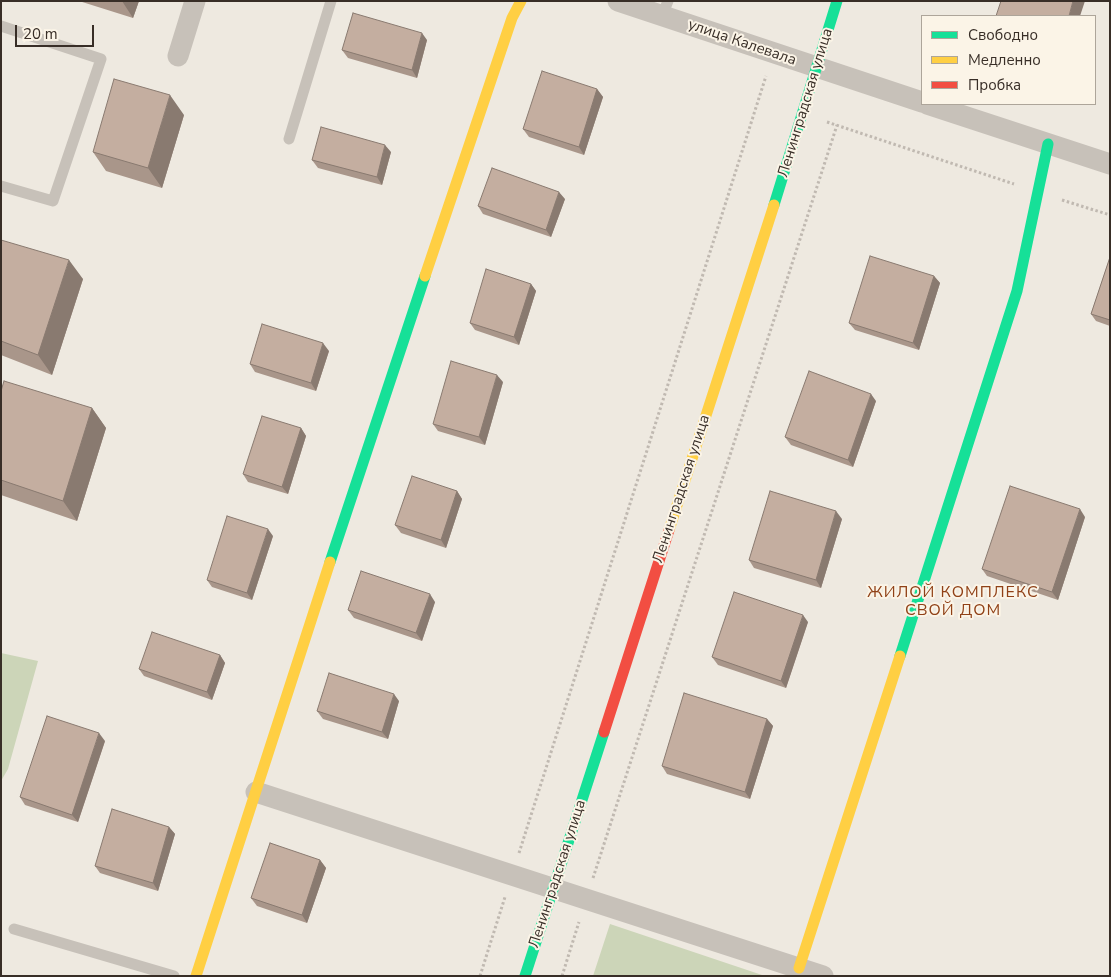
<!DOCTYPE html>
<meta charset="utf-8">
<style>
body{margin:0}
#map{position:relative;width:1111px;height:977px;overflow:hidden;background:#eee9e0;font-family:"Nunito Sans",sans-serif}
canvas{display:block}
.frame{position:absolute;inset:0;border:2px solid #382e27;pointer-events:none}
.legend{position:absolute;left:921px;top:15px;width:175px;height:90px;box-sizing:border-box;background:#fbf4e7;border:1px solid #ada59a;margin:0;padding:6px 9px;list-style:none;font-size:15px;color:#382e27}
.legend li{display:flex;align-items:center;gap:10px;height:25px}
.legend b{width:25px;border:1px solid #ada59a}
.scale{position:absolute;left:15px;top:25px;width:79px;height:22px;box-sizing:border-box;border:2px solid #382e27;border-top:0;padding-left:6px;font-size:15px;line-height:18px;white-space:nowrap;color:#382e27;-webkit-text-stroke:4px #fbf4e7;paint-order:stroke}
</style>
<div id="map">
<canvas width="1111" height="977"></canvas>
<div class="frame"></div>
<ul class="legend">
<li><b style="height:6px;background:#16e098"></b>Свободно</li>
<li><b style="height:6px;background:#ffcf43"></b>Медленно</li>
<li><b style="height:6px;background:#f24e42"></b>Пробка</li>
</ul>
<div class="scale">20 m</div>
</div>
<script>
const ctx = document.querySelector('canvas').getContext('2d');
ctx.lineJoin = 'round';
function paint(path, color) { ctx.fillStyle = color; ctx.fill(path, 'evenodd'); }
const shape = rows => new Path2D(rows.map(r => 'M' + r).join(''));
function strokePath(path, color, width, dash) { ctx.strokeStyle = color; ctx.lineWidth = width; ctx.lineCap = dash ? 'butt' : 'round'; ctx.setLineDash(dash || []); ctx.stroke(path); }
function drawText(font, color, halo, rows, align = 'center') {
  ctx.font = font + ' "Nunito Sans",sans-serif'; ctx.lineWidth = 4; ctx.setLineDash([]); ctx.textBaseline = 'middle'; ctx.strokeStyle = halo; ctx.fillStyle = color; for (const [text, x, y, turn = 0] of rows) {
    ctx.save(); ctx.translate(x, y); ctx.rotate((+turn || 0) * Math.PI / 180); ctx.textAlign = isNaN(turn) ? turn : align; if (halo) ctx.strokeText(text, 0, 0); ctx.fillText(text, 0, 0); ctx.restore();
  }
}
paint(shape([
 [1,653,38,661,8,769,1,781],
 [610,924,765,976,593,976]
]), '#ccd5b8');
strokePath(shape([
 [827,122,1014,184],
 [1062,200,1110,215],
 [519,853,766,76],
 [593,878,837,125],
 [480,976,505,897],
 [562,976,579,922]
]), '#c0b9b1', 3, [2.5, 2.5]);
strokePath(shape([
 [662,16,668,1],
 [1,26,101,59,53,201,1,186],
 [289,139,331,1],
 [14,929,174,976]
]), '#c7c1b9', 11);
strokePath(shape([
 [618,1,922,102],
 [178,56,195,1],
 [927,104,1110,164],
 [256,792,823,976]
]), '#c7c1b9', 21);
strokePath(shape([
 [774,205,837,1],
 [330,562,425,276],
 [900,656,1017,291,1048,144],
 [525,976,604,732]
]), '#16e098', 11);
strokePath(shape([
 [425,276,512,18,521,1],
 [669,530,774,205],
 [799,968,900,656],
 [196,976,330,562]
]), '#ffcf43', 11);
strokePath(shape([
 [604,732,669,530]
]), '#f24e42', 11);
paint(shape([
 [79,1,139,1,133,18],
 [427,40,417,78,348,58,342,50],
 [597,89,603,97,584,155,529,137,523,129],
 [184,115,162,188,106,171,93,152],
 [391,152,382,185,318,168,312,160],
 [565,199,551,237,483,214,478,206],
 [1,240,83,279,52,375,1,355],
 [1110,257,1110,326,1096,321,1091,314],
 [934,276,940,283,919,350,855,330,849,323],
 [531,284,536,291,519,345,475,330,470,323],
 [329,351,316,391,255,372,250,364],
 [503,382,485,445,438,431,433,424],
 [1,391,92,408,106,428,77,521,1,495],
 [876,401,853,467,791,445,785,437],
 [301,428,306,436,288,494,248,482,243,474],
 [457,491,462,499,446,548,401,533,395,525],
 [1085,517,1058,600,987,576,982,569],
 [842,519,821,588,754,568,749,560],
 [273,536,252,600,212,587,207,580],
 [435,602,422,641,354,618,348,610],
 [808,622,786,688,718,665,712,657],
 [220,655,225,663,212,700,144,676,139,669],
 [399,701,388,739,323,719,317,711],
 [767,719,773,726,750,799,667,774,662,766],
 [105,741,78,822,25,805,20,797],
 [169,827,175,834,158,891,100,873,95,866],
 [320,860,326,868,307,923,257,906,251,898]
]), '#a9968a');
paint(shape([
 [122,1,139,1,133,18],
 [1073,1,1085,1,1080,16,1069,16],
 [422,33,427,40,417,78,412,70],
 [597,89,603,97,584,155,579,147],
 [170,95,184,115,162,188,148,168],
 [385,145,391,152,382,185,377,177],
 [559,192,565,199,551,237,546,230],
 [69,260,83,279,52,375,38,355],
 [934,276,940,283,919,350,913,343],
 [531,284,536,291,519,345,514,337],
 [323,343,329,351,316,391,311,383],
 [497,375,503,382,485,445,479,437],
 [871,394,876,401,853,467,848,460],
 [92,408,106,428,77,521,63,501],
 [301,428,306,436,288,494,282,487],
 [457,491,462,499,446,548,441,540],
 [1080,509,1085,517,1058,600,1052,592],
 [836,511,842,519,821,588,816,580],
 [268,529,273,536,252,600,247,593],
 [430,594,435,602,422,641,416,633],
 [803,615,808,622,786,688,781,681],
 [220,655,225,663,212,700,207,692],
 [394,694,399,701,388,739,382,732],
 [767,719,773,726,750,799,745,792],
 [99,733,105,741,78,822,72,815],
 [169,827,175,834,158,891,153,883],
 [320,860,326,868,307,923,302,915]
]), '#897a70');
const building = shape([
 [1001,1,1073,1,1069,16,996,16,1001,1],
 [353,13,422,33,412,70,342,50,353,13],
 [542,71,597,89,579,147,523,129,542,71],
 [114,79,170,95,148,168,93,152,114,79],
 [321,127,385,145,377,177,312,160,321,127],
 [492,168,559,192,546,230,478,206,492,168],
 [1,240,69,260,38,355,1,341,1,240],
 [870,256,934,276,913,343,849,323,870,256],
 [1110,257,1110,320,1091,314,1110,257],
 [486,269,531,284,514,337,470,323,486,269],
 [262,324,323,343,311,383,250,364,262,324],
 [451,361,497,375,479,437,433,424,451,361],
 [809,371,871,394,848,460,785,437,809,371],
 [4,381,92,408,63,501,1,480,1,391,4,381],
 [262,416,301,428,282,487,243,474,262,416],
 [412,476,457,491,441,540,395,525,412,476],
 [1010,486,1080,509,1052,592,982,569,1010,486],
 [770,491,836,511,816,580,749,560,770,491],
 [227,516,268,529,247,593,207,580,227,516],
 [361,571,430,594,416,633,348,610,361,571],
 [734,592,803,615,781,681,712,657,734,592],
 [152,632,220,655,207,692,139,669,152,632],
 [329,673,394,694,382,732,317,711,329,673],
 [684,693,767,719,745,792,662,766,684,693],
 [47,716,99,733,72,815,20,797,47,716],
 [112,809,169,827,153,883,95,866,112,809],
 [270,843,320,860,302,915,251,898,270,843]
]);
paint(building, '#c4aea0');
strokePath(building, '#897a70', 1);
drawText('15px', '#382e27', '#fbf4e7', [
 ["улица Калевала",742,43,19],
 ["Ленинградская улица",806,103,-73],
 ["Ленинградская улица",682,489,-72],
 ["Ленинградская улица",558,874,-72]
]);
ctx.letterSpacing = '1px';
drawText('16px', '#904117', '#fbf4e7', [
 ["ЖИЛОЙ КОМПЛЕКС",953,593],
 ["СВОЙ ДОМ",953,611]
]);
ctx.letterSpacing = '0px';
</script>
